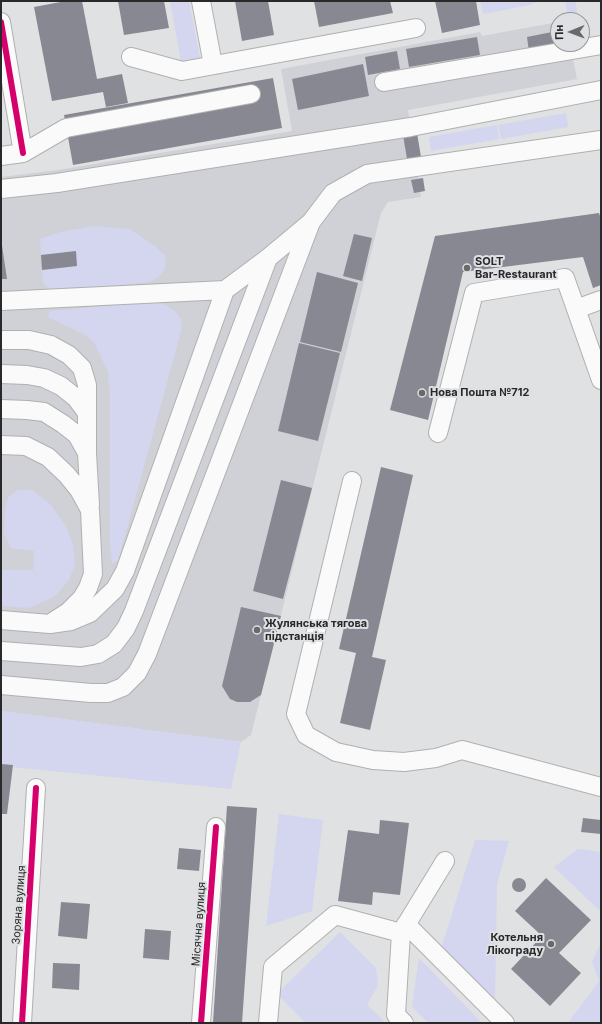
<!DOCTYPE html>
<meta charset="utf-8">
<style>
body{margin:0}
#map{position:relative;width:602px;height:1024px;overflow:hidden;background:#e0e1e2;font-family:Inter,sans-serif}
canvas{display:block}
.frame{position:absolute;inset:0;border:2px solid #29292a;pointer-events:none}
.north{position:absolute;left:550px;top:12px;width:40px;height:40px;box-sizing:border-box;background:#dfe0e3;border:1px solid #969799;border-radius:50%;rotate:269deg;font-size:11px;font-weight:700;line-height:16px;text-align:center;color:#29292a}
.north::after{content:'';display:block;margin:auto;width:14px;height:18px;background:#69696a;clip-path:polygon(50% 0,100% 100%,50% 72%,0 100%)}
</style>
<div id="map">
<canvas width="602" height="1024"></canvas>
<div class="frame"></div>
<div class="north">Пн</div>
</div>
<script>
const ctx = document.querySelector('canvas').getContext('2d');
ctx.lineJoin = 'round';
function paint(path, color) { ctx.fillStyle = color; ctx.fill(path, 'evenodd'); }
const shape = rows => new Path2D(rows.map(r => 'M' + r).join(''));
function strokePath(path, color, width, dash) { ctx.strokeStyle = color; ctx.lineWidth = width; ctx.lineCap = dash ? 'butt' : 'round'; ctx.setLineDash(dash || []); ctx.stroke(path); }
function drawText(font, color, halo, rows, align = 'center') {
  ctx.font = font + ' Inter,sans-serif'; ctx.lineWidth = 4; ctx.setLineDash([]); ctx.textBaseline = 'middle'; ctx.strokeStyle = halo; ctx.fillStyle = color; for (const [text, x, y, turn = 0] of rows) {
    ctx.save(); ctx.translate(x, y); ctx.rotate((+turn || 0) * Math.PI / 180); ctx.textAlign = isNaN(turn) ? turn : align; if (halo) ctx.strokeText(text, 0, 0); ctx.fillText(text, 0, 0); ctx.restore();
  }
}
paint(shape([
 [558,22,558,44,570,44,577,79,408,110,421,197,388,202,381,213,251,735,241,742,1,711,1,177,58,170,292,131,281,69,480,32,482,36]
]), '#cfd1d6');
paint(shape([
 [170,1,189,1,200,58,181,62],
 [480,1,539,1,530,5,483,14],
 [565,1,575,1,579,20,569,20],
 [566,113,568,127,501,139,498,125],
 [497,125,499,139,431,151,429,137],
 [94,226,130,229,155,246,166,256,165,269,160,276,149,282,51,292,43,282,42,270,77,266,76,251,41,255,40,239,60,232],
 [151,302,166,305,175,311,181,319,182,328,118,561,112,563,110,547,110,394,108,372,95,344,87,336,48,317,50,311],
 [18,490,32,490,50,504,66,526,73,545,75,565,69,580,54,597,29,608,1,606,1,570,33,570,34,551,11,548,4,534,5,510,8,497],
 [1,711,241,742,231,789,1,766],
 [279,814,323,820,312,911,266,926],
 [475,840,509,841,497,884,495,1001,441,949],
 [578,849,601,852,601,912,554,867],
 [340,932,376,968,378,985,367,1005,386,1023,306,1023,277,994],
 [601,942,601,1023,568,1023,599,981,592,962],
 [419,958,482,1023,428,1023,412,1007]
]), '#d3d6ee');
paint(shape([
 [66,1,82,1,97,79,122,74,128,103,106,107,103,92,52,101,34,7],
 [118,1,164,1,169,28,124,35],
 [235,1,268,1,274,35,242,41],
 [314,1,390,1,393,13,319,27],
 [435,1,476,1,480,25,442,33],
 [557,31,558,44,529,52,527,37],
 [477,37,480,55,409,67,406,49],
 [397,51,400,69,368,75,365,57],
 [363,64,369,96,298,110,292,79],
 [273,78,282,128,73,165,64,115],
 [417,133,421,157,407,159,403,135],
 [423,178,425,191,414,193,411,180],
 [599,213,601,219,601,285,593,288,583,257,463,272,428,420,390,410,435,236],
 [354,234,372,238,362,281,343,276],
 [1,239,7,279,1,279],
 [76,251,77,266,42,270,41,255],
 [317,272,358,283,341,352,300,342],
 [299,343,340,353,318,441,278,431],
 [381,467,413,475,372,657,386,660,370,730,340,723,356,653,339,649],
 [281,480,312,488,283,599,253,591],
 [241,607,281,616,261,695,250,702,237,702,230,699,222,686],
 [1,764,13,765,7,814,1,814],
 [227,806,257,808,242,1023,213,1023],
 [583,818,601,820,601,834,581,832],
 [380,820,409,823,400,895,373,892,372,905,338,901,348,830,379,834],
 [179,848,201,850,199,871,177,869],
 '512 885a7 7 0 1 1 14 0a7 7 0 1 1-14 0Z',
 [546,878,591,920,559,953,581,973,550,1006,511,969,542,936,515,911],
 [61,902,90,904,87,939,58,936],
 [145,929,171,931,169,960,143,958],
 [53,963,80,964,79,990,52,988]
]), '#888892');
const minor = shape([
 [201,1,213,65],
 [1,22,23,153],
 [131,57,182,71,416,28],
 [384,82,601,45],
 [1,156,23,153,66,128,251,94],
 [1,189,57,183,411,127,601,90],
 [601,300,576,309,601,380],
 [1,301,225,290],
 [1,340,29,340,51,345,69,355,82,368,87,385,87,453],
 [1,374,27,375,44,378,61,386,76,398,87,413],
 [1,409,27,410,44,412,63,424,77,435,87,453,90,505],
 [438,433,474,293,565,278,576,309],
 [1,445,26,446,48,457,67,475,79,490,90,510,93,574,88,588,82,598,68,612,54,621],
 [352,481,296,714,306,735,336,752,373,760,404,762,436,758,462,750,601,787],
 [1,620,50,624,71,621,90,613,115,589,125,571,225,290,268,258],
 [1,651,81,657,98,654,114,644,126,628,134,611,268,258,310,223],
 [1,685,91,693,108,693,123,687,137,673,147,654,311,222,333,193,367,174,601,140],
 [406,924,505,1023],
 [22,1023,36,788],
 [201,1023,216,827],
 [268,1023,273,967,335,915,401,933],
 [404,1023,396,1015,401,933,445,861]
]);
strokePath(minor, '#b0b0b1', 20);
strokePath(minor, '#fafafb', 18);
strokePath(shape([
 [1,22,23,153],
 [22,1023,36,788],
 [201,1023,216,827]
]), '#d6006c', 6);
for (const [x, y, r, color] of [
 [467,268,4,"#69696a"],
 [422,393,4,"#69696a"],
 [257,630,4,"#69696a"],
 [551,944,4,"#69696a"]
]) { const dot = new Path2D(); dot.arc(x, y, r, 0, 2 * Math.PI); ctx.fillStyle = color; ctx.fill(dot); strokePath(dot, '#dfe0e3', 1.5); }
drawText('bold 11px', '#29292a', '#dfe0e3', [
 ["SOLT",475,262],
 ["Bar-Restaurant",475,275],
 ["Нова Пошта №712",430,393],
 ["Жулянська тягова",265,624],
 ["підстанція",265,637],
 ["Котельня",543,938,"right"],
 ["Лікограду",543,951,"right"]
], 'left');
drawText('11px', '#29292a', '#dfe0e3', [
 ["Зоряна вулиця",19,905,-86],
 ["Місячна вулиця",199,924,-86]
]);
</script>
